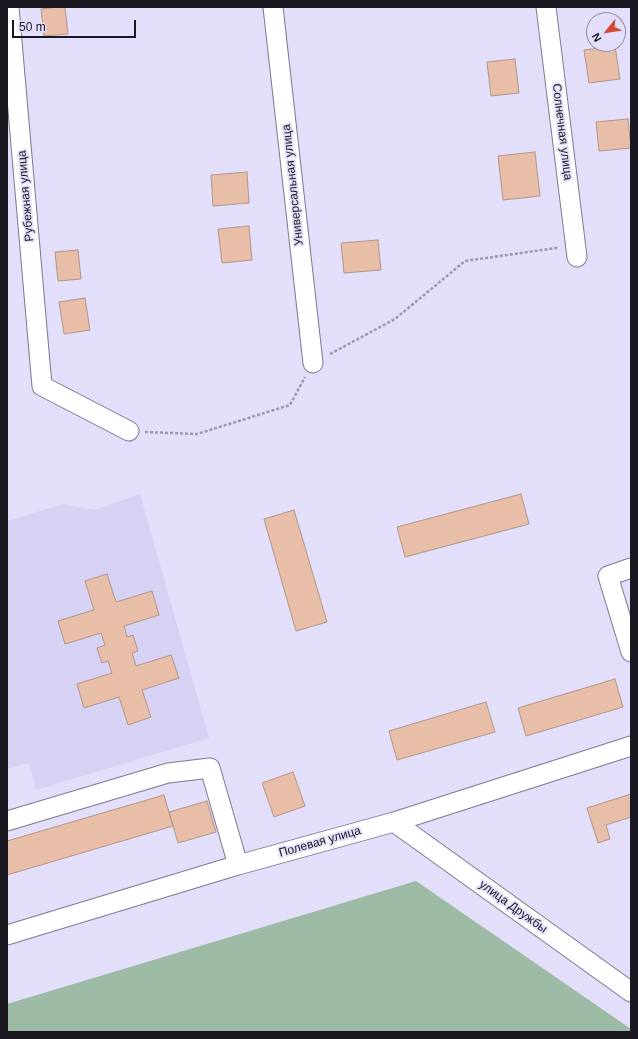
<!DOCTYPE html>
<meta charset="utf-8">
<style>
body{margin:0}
#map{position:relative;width:638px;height:1039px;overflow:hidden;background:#e3def9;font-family:Arial,sans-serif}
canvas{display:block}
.frame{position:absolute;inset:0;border:8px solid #191720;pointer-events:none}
.north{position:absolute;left:586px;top:12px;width:40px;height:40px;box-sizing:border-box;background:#e3def9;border:1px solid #928ea2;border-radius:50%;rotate:240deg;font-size:11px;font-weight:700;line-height:16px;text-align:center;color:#191720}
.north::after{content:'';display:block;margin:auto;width:14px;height:18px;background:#d44830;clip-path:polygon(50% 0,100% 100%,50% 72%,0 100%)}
.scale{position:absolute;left:12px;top:20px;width:124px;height:18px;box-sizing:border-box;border:2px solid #191720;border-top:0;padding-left:5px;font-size:12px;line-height:14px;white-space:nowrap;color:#191720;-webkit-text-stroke:3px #e3def9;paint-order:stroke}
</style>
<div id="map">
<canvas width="638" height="1039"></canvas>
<div class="frame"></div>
<div class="north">N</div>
<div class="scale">50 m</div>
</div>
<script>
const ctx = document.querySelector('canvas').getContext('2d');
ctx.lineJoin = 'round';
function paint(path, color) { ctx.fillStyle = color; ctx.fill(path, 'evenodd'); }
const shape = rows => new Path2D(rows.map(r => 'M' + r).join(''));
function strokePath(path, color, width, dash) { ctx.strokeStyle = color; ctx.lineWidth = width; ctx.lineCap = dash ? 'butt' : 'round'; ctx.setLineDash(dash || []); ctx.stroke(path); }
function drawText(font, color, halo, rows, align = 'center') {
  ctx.font = font + ' Arial,sans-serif'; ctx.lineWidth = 3.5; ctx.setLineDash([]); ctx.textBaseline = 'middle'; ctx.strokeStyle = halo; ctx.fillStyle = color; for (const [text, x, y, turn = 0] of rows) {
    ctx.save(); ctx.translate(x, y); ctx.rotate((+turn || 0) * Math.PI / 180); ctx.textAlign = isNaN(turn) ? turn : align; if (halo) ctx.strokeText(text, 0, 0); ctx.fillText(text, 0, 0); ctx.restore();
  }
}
paint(shape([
 [140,494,209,738,36,790,29,763,7,769,7,521,63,504,95,510]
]), '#d7d1f3');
paint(shape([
 [416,881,631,1029,631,1032,7,1032,7,1004]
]), '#9dbba4');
const building = shape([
 [59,7,65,7,68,34,44,36,41,9,59,7],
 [615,46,620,79,589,83,584,50,615,46],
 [515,59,519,93,491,96,487,62,515,59],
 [628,119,631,148,599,151,596,122,628,119],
 [535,152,540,196,503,200,498,156,535,152],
 [247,172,249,203,213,206,211,175,247,172],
 [249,226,252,260,222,263,218,229,249,226],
 [378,240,381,270,344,273,341,243,378,240],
 [78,250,81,279,58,281,55,252,78,250],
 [85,298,90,330,64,334,59,302,85,298],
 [521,494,529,524,405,557,397,527,521,494],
 [294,510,327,622,296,631,264,519,294,510],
 [107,574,116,602,152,591,159,615,124,626,127,637,133,635,138,651,132,653,136,666,171,655,179,678,142,690,151,717,128,725,119,697,84,708,77,684,112,673,108,661,102,663,97,648,105,645,101,633,65,644,58,621,94,610,85,581,107,574],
 [615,679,623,707,526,736,518,708,615,679],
 [486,702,495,732,397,760,389,731,486,702],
 [293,772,305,806,274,817,262,783,293,772],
 [631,794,631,817,606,825,610,839,598,843,587,808,631,794],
 [164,795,173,826,7,875,7,841,164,795],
 [207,801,216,832,178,843,169,812,207,801]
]);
paint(building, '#e8bea8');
strokePath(building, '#b09689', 1);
const minor = shape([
 [9,7,42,386],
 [273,7,313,363],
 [546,7,577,257],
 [41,373,42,386,129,431],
 [631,568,608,576,631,652],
 [7,821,168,773,210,768,238,865],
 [394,822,631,992],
 [7,935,238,865,394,822,631,746]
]);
strokePath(minor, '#7e7991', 21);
strokePath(shape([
 [330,354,395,319,465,261,556,248,558,249],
 [145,432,197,434,290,405,305,377]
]), '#9c98ac', 2.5, [3, 2]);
strokePath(minor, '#fff', 19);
drawText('12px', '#191720', '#e3def9', [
 ["Солнечная улица",562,132,83],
 ["Универсальная улица",293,185,-96],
 ["Рубежная улица",26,196,-95],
 ["Полевая улица",320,842,-16],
 ["улица Дружбы",513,907,36]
]);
</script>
